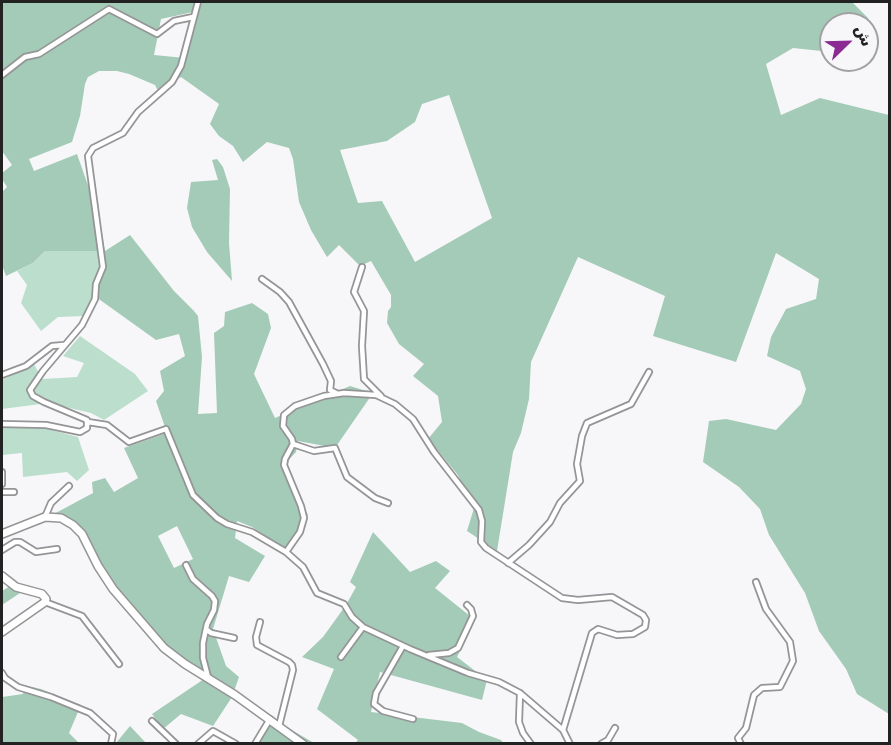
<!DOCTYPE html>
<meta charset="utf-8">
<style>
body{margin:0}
#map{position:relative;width:891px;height:745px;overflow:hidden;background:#f7f7f9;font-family:"DejaVu Sans","Noto Naskh Arabic",sans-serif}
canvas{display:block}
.frame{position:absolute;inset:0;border:3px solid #222;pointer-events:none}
.north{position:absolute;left:819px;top:12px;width:60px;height:60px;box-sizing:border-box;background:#f7f7f9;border:2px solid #a2a2a3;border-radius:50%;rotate:67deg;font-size:16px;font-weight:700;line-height:24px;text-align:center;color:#222}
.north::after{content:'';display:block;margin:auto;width:21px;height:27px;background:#8b2a93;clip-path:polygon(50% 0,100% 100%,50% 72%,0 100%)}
</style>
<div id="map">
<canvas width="891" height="745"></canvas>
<div class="frame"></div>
<div class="north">ش</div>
</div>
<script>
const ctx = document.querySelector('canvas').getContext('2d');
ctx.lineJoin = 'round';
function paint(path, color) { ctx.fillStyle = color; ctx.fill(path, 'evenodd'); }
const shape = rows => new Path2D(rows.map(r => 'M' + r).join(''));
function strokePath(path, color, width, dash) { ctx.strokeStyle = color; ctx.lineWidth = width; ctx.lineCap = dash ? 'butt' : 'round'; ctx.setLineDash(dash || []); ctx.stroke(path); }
paint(shape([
 [45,251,105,251,96,297,84,316,58,317,41,331,21,303,27,285,17,271,33,263],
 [80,336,135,374,148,391,104,420,91,413,48,403,2,409,2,380,34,364,42,379,77,377,84,363,63,356],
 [32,425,78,437,89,470,77,481,67,472,23,477,22,453,2,455,2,426]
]), '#bbdecd');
paint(shape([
 [2,2,852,2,868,18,875,33,872,57,867,56,867,24,831,24,831,52,793,48,766,64,781,115,820,98,889,115,889,714,857,694,846,669,819,631,805,593,769,535,760,509,739,487,703,462,709,421,726,419,776,430,801,404,806,389,800,371,767,356,771,337,786,309,816,299,819,279,776,253,736,362,653,336,665,296,578,257,531,362,529,399,521,433,513,452,497,551,467,531,474,508,458,475,428,439,442,422,438,396,413,376,424,364,399,344,387,323,388,311,391,307,391,295,371,261,360,266,339,245,327,257,324,252,311,230,299,202,293,159,289,148,267,142,243,162,233,146,219,136,210,124,219,104,181,77,158,91,155,85,129,74,117,71,99,71,88,77,85,84,80,116,72,142,29,159,34,171,77,154,99,217,105,251,130,235,174,291,194,311,198,316,202,357,198,414,217,413,214,333,224,326,225,312,252,303,268,314,271,328,254,374,275,418,350,386,373,393,335,448,298,441,296,452,283,466,308,515,287,550,252,527,237,521,235,538,265,556,249,582,229,576,213,629,226,666,239,677,232,697,213,726,181,714,163,729,152,714,207,677,170,652,103,578,76,529,52,515,93,493,92,482,105,478,114,492,138,478,124,448,167,433,156,401,164,391,160,371,185,356,179,334,156,340,96,297,104,251,45,251,33,263,6,276,2,265,2,192,7,187,2,179,2,173,12,165,2,151],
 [193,12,185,58,154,55,161,19],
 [449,95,492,218,415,262,382,201,358,203,340,150,387,141,415,122,422,104],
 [177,526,193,559,174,568,158,536],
 [217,159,223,167,230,189,229,243,232,281,207,252,192,227,187,208,191,182,218,180,212,160],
 [373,532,410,572,436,561,450,571,435,588,475,620,457,657,487,680,482,700,380,672,371,712,462,723,479,732,501,740,503,743,355,743,358,740,317,709,334,669,302,657,323,637,346,605,356,587,350,582],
 [10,586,20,593,2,605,2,591],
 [24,685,41,689,81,705,69,733,79,743,2,744,2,697,23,694],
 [271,718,314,743,256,744],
 [130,726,146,743,116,743]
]), '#a4cbb8');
const street = shape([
 [2,75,25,57,39,54,109,9,157,34,174,21,193,17],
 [362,267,354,292,364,311,362,346,364,379,381,396],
 [262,279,280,292,289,302,323,364,331,381,330,390,336,393],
 [2,375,26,366,52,346,64,345],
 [88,422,107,425,129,442,166,429,193,495,217,518,227,524,252,532,286,552,303,567,317,593,344,604,352,617,363,627,410,649,468,673,499,682,520,693,563,730,570,744],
 [2,424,46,425,80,432,87,428,87,420,44,402,33,396,30,390,43,371,82,325,95,299,96,284,103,267,88,156,93,148,123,133,138,112,172,82,181,66,198,2],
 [293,444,314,451,335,448,347,477,375,498,388,503],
 [2,472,2,484],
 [2,492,14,492],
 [45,517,51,503,69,486],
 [2,550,15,542,20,542,36,552,57,549],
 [286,552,300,532,304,518,301,506,284,465,285,459,293,444,292,439,283,426,284,415,295,406,324,396,344,393,376,395,395,404,413,419,434,452,479,510,482,521,481,542,486,548,562,598,578,600,612,597,643,615,646,620,645,627,633,634,617,635,598,629,592,633,563,730],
 [508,563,529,545,550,522,560,503,580,481,577,464,582,436,587,423,631,404,649,372],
 [186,565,193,579,212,596,215,601,214,610,207,624,203,643,203,658,208,677],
 [45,602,82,616,119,664],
 [260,622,256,637,257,645,289,662,292,665,293,670,279,726],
 [206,629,211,633,234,638],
 [403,646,376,693,374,704,383,711,413,719],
 [429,655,449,653,458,648,473,616,471,609,467,605],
 [341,657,363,627],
 [2,673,5,678,18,687,51,697,90,713,113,734,111,744],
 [520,693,519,722,523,733,531,744],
 [152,721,176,744],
 [198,744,213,731,236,744],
 [255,744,270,719],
 [601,744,608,740,615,728],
 [741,744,738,738,746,728,754,695,762,688,780,687,793,661,790,642,766,609,756,582]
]);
const secondary = shape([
 [2,534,45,517,61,518,73,525,82,534,98,566,113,589,164,648,185,664,235,695,303,744],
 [2,576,16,587,42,594,46,599,45,602,2,632]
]);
strokePath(street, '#959597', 8);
strokePath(secondary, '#959597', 10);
strokePath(street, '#fff', 4.5);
strokePath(secondary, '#fff', 7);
</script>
